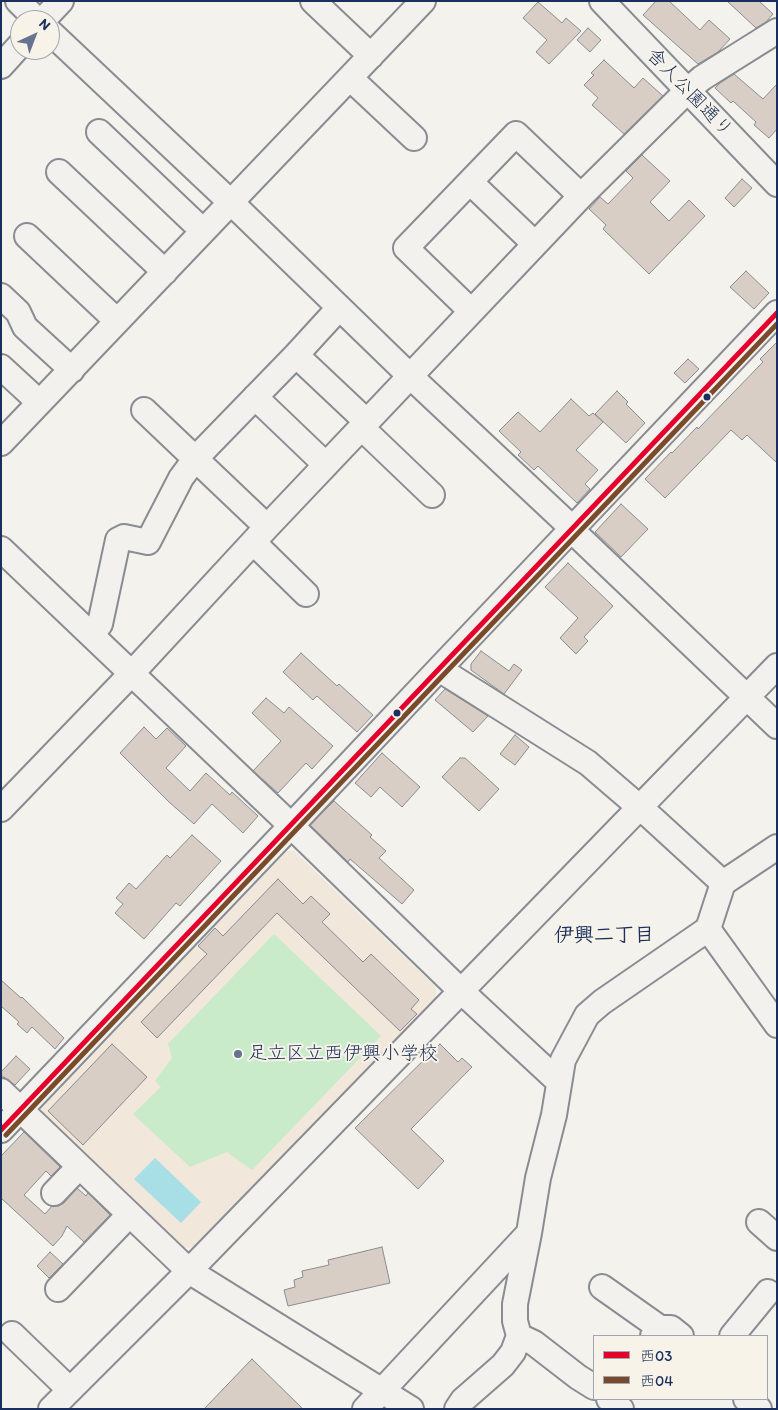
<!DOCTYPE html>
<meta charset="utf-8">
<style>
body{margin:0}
#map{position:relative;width:778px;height:1410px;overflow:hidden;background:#f4f2ec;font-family:Itim,"Klee One",sans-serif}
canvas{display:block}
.frame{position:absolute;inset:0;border:2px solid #1b2f5e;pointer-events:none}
.legend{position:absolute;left:593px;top:1335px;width:175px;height:65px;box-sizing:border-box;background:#f7f3e8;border:1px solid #9fa5b1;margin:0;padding:6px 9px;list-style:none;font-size:15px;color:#1b2f5e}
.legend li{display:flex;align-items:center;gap:10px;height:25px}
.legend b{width:25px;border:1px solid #9fa5b1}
.north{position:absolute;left:10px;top:10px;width:50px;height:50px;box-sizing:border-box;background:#f7f3e8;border:1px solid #9fa5b1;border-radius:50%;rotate:43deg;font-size:14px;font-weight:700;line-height:20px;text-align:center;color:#1b2f5e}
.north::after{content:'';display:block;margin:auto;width:18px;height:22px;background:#677390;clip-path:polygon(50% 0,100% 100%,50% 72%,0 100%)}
</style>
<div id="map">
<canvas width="778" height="1410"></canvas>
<div class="frame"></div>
<ul class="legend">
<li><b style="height:6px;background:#e4002b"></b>西03</li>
<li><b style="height:6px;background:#7a4b2a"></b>西04</li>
</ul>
<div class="north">N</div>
</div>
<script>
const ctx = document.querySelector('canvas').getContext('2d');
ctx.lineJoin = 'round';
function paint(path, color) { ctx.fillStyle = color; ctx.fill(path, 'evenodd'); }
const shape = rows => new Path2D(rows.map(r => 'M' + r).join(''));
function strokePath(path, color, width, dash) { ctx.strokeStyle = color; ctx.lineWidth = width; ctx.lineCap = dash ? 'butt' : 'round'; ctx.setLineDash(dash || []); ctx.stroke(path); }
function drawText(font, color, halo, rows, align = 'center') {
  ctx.font = font + ' Itim,"Klee One",sans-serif'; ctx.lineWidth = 4; ctx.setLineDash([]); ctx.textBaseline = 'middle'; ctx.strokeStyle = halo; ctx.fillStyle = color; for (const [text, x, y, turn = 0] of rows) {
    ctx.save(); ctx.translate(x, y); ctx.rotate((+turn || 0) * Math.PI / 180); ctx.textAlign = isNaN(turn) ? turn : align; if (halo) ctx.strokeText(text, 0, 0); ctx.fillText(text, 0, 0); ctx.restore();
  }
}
paint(shape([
 [287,851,294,851,436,987,436,1001,193,1247,183,1248,41,1115,42,1108]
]), '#f1e7da');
paint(shape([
 [274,934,381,1036,252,1170,227,1152,190,1167,133,1114,161,1087,155,1081,172,1058,168,1044]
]), '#c9ebc9');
paint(shape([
 [155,1158,201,1202,181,1223,134,1179]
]), '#a8dfe6');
const building = shape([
 [656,1,669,1,700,30,709,20,730,39,718,52,698,64,643,15,656,1],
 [727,1,759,1,773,14,766,22,756,28,727,1],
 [538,2,562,23,566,18,581,31,549,64,536,52,547,40,523,18,538,2],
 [588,28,601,40,590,52,577,40,588,28],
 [604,60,634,88,643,78,663,96,624,134,592,105,598,98,584,85,594,75,591,73,604,60],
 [734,74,763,99,777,84,777,129,769,138,754,125,756,122,733,101,731,103,715,88,720,83,734,74],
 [642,155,670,181,650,202,669,221,689,200,705,216,649,274,603,229,606,225,589,209,600,197,608,204,633,178,626,171,642,155],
 [742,179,752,188,734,207,725,198,742,179],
 [746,271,769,293,754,309,730,287,746,271],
 [777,342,777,463,747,435,742,440,731,430,665,498,645,479,671,452,672,453,697,427,698,429,730,396,763,362,760,359,777,342],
 [688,359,699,369,685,383,674,373,688,359],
 [617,391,628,402,626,404,645,423,626,443,595,414,617,391],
 [571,399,589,416,593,413,603,422,576,450,598,470,585,484,590,489,577,503,538,466,534,470,518,455,521,452,499,431,518,412,540,432,571,399],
 [621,504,648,529,621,557,595,532,621,504],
 [568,563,613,606,584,637,588,641,576,654,560,638,578,618,545,587,568,563],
 [481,651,509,671,514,664,522,670,504,694,471,670,471,664,481,651],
 [301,653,337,686,339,684,373,715,357,732,317,696,313,700,283,672,301,653],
 [445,689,488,716,473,732,435,700,445,689],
 [266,698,284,713,289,707,333,746,312,769,306,763,278,793,253,771,281,741,252,713,266,698],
 [144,727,156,739,167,728,186,746,166,768,190,791,206,773,230,795,232,792,258,816,243,833,212,804,194,824,169,802,120,753,144,727],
 [515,735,529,747,515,765,500,754,515,735],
 [382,753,420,787,402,807,380,787,371,797,355,783,382,753],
 [460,758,465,758,499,789,479,811,442,777,460,758],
 [334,801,372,835,370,837,386,851,379,858,414,890,402,904,350,859,348,862,310,825,334,801],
 [192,835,221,861,180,906,176,903,144,939,115,913,123,904,116,898,129,883,136,889,167,855,170,858,192,835],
 [278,879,303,904,311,896,330,914,322,922,363,962,371,954,419,1000,411,1009,417,1014,400,1031,277,913,157,1038,141,1022,207,954,198,946,215,928,223,936,278,879],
 [1,980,21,998,22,997,64,1038,55,1049,32,1027,27,1033,17,1024,19,1022,1,1006,1,980],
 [112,1044,147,1077,83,1145,48,1111,112,1044],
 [440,1044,458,1062,462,1058,472,1067,411,1129,444,1161,418,1189,355,1128,440,1044],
 [16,1056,30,1069,15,1085,1,1075,1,1072,16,1056],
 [24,1132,60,1167,51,1176,46,1171,24,1195,45,1214,52,1206,58,1206,64,1203,77,1188,86,1196,88,1193,110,1215,84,1242,67,1226,62,1236,53,1246,1,1198,1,1156,24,1132],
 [382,1247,390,1283,288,1306,284,1290,295,1287,294,1280,303,1277,302,1271,329,1265,328,1260,382,1247],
 [50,1252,63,1264,49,1278,37,1266,50,1252],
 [252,1359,303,1409,204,1409,252,1359]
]);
paint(building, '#d8cec6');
strokePath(building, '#898c92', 1);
const minor = shape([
 [18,1,37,20],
 [313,1,371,56],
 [602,1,777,184],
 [43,20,61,1],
 [50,32,241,212,410,376,572,528,580,538,777,726],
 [1,66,20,45],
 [350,78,414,138],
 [99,132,203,231],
 [59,172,165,272],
 [470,182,535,244],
 [27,236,117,321],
 [1,296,18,312,25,327,72,370],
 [471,311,406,248,516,134,581,196],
 [296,355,367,422],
 [1,367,39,402],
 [255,397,326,465],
 [144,410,267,527],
 [362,428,432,495],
 [1,443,423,1],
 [253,542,306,594],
 [1,549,279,814,461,991,559,1082],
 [92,634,100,624,118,540,124,537,148,542,181,478,195,459,296,355,339,308],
 [439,669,588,763,652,818,723,883,708,929,777,1025],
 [1,809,132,673,267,527,581,196,688,90,702,78,777,31],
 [723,883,777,847],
 [1,1091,189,1271,411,1409],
 [1,1130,291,826,439,669,777,313],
 [54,1193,79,1167],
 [759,1222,777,1238],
 [602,1287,660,1328],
 [58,1289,129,1215],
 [12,1334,70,1390],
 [653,1336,660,1328,671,1328,681,1336],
 [732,1336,768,1292],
 [594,1387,578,1377,534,1343,519,1336,515,1321,515,1304,529,1233,538,1178,554,1115,563,1060,587,1015,602,1002,708,929],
 [609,1399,621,1409],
 [746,1399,752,1404,759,1409],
 [51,1409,189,1271,777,666],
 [365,1409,529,1233],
 [457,1409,463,1400,503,1365,513,1352,519,1336]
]);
strokePath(minor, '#898c92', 28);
strokePath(minor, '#f2f1ed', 24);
strokePath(shape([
 [1,1130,777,313]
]), '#e4002b', 5);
strokePath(shape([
 [6,1135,777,324]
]), '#7a4b2a', 5);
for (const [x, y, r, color] of [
 [707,397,4.5,"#1b2f5e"],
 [397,713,4.5,"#1b2f5e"],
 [238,1054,5,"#677390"]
]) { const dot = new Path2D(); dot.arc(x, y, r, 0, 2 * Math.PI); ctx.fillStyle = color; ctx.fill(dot); strokePath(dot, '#f7f3e8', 2); }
drawText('19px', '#1b2f5e', '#f7f3e8', [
 ["舎人公園通り",689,93,46]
]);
drawText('19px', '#1b2f5e', '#f7f3e8', [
 ["足立区立西伊興小学校",248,1054]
], 'left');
drawText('bold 20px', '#1b2f5e', '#f7f3e8', [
 ["伊興二丁目",604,936]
]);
</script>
